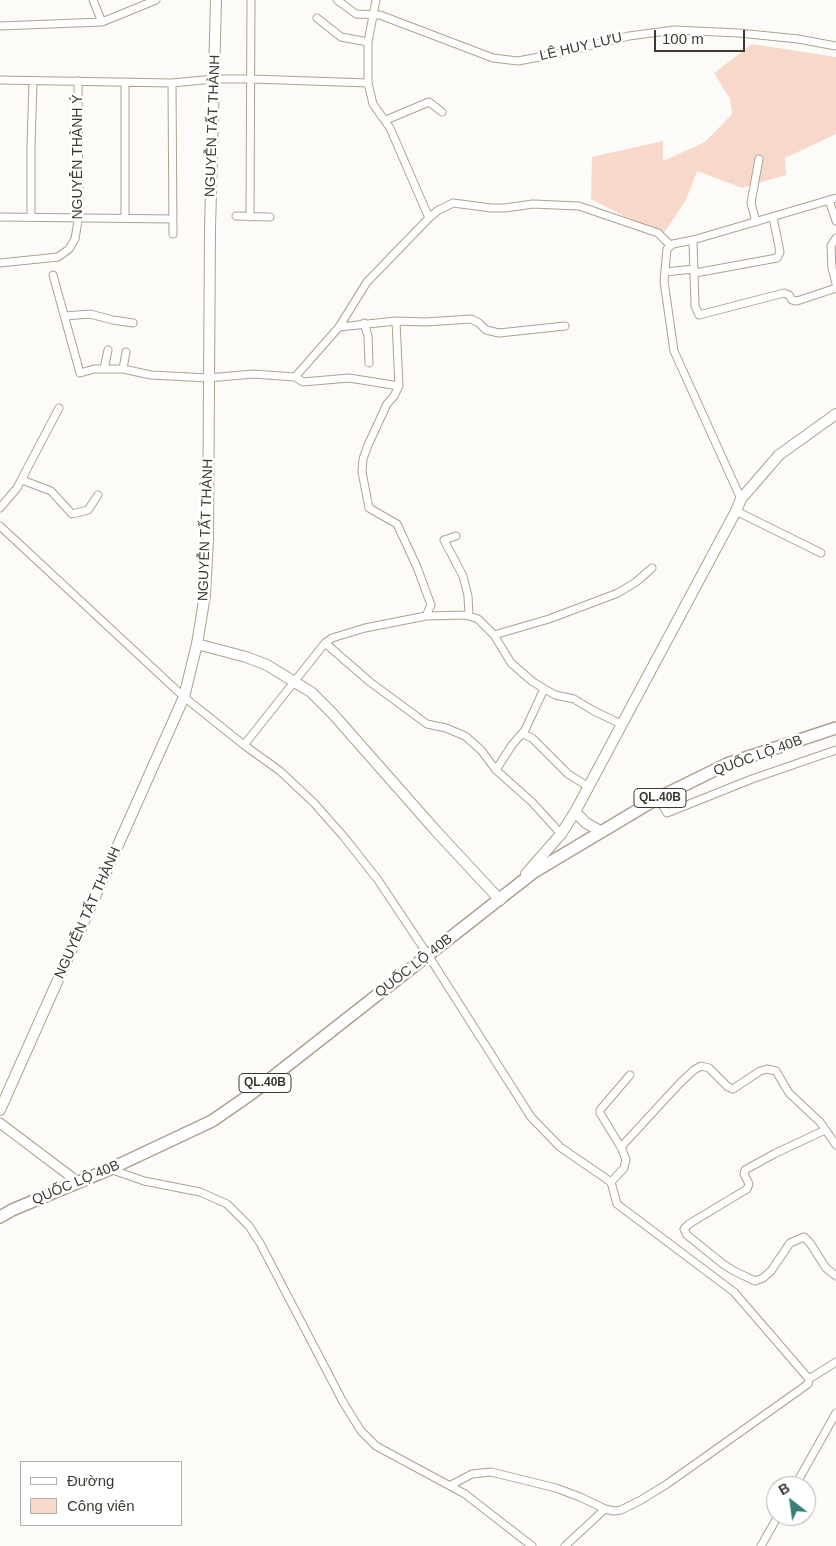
<!DOCTYPE html>
<meta charset="utf-8">
<style>
body{margin:0}
#map{position:relative;width:836px;height:1546px;overflow:hidden;background:#fdfbf7;font-family:Arial,sans-serif}
canvas{display:block}
.legend{position:absolute;left:20px;top:1461px;width:162px;height:65px;box-sizing:border-box;background:#fff;border:1px solid #b1b0ad;margin:0;padding:6px 9px;list-style:none;font-size:15px;color:#3d3931}
.legend li{display:flex;align-items:center;gap:10px;height:25px}
.legend b{width:25px;border:1px solid #b1b0ad}
.north{position:absolute;left:766px;top:1476px;width:50px;height:50px;box-sizing:border-box;background:#fff;border:1px solid #b1b0ad;border-radius:50%;rotate:330deg;font-size:14px;font-weight:700;line-height:20px;text-align:center;color:#3d3931}
.north::after{content:'';display:block;margin:auto;width:18px;height:22px;background:#397f77;clip-path:polygon(50% 0,100% 100%,50% 72%,0 100%)}
.scale{position:absolute;left:654px;top:30px;width:91px;height:22px;box-sizing:border-box;border:2px solid #3d3931;border-top:0;padding-left:6px;font-size:15px;line-height:18px;white-space:nowrap;color:#3d3931;-webkit-text-stroke:4px #fff;paint-order:stroke}
</style>
<div id="map">
<canvas width="836" height="1546"></canvas>
<ul class="legend">
<li><b style="height:6px;background:#fff"></b>Đường</li>
<li><b style="height:14px;background:#f8d8cb"></b>Công viên</li>
</ul>
<div class="north">B</div>
<div class="scale">100 m</div>
</div>
<script>
const ctx = document.querySelector('canvas').getContext('2d');
ctx.lineJoin = 'round';
function paint(path, color) { ctx.fillStyle = color; ctx.fill(path, 'evenodd'); }
const shape = rows => new Path2D(rows.map(r => 'M' + r).join(''));
function strokePath(path, color, width, dash) { ctx.strokeStyle = color; ctx.lineWidth = width; ctx.lineCap = dash ? 'butt' : 'round'; ctx.setLineDash(dash || []); ctx.stroke(path); }
function drawText(font, color, halo, rows, align = 'center') {
  ctx.font = font + ' Arial,sans-serif'; ctx.lineWidth = 5; ctx.setLineDash([]); ctx.textBaseline = 'middle'; ctx.strokeStyle = halo; ctx.fillStyle = color; for (const [text, x, y, turn = 0] of rows) {
    ctx.save(); ctx.translate(x, y); ctx.rotate((+turn || 0) * Math.PI / 180); ctx.textAlign = isNaN(turn) ? turn : align; if (halo) ctx.strokeText(text, 0, 0); ctx.fillText(text, 0, 0); ctx.restore();
  }
}
paint(shape([
 [752,44,836,57,836,134,785,158,786,175,742,188,697,171,686,200,662,236,591,199,592,157,663,141,663,161,705,142,732,114,730,99,714,73]
]), '#f8d8cb');
const minor = shape([
 [93,0,102,22],
 [337,0,356,14,380,15,493,58,518,61,561,53,629,36,674,30,739,33,798,39,836,46],
 [0,26,102,22,156,0],
 [368,42,376,0],
 [0,80,172,83,214,79,252,79,368,83],
 [125,82,125,218],
 [172,83,173,234],
 [386,120,429,102,442,112],
 [829,200,836,221],
 [236,216,270,217],
 [0,217,173,219],
 [31,217,31,145,33,81],
 [250,217,251,0],
 [429,218,437,211,453,203,491,208,505,208,533,204,579,206,658,233,670,245],
 [756,222,751,203,759,159],
 [836,238,831,246,832,268,836,284],
 [693,240,695,306,699,315,784,293,789,295,792,300,797,301,836,288],
 [0,263,58,257,69,249,75,239,79,214,78,81],
 [665,272,694,269],
 [695,273,777,258,780,252,773,217],
 [53,275,80,373,94,369,104,369,108,350],
 [65,316,90,314,113,320,133,323],
 [396,321,399,386,394,396,387,404,368,445,363,459,362,472,369,508,397,524,417,567,431,605,426,616,365,628,332,638,325,643,370,682,427,724,446,728,465,736,481,750,496,770,532,802,561,834],
 [364,323,368,336,369,363],
 [339,327,396,321,425,322,471,319,479,323,486,330,499,333,565,326],
 [104,369,123,369,126,352],
 [123,369,151,375,208,378,253,374,295,377,339,327,367,282,429,218,390,128,373,104,368,83,368,42,341,37,317,18],
 [295,377,303,382,349,378,399,386],
 [22,480,51,491,72,514,88,510,98,495],
 [741,499,674,351,664,281,667,249,673,244,693,240,836,198],
 [0,508,17,488,59,408],
 [736,511,821,553],
 [0,526,184,697,244,745,325,643],
 [456,536,444,540,463,576,468,596,469,616],
 [426,616,466,615,478,619,494,635,511,663,533,682,555,695,574,699,594,711,621,724],
 [494,635,549,619,618,593,636,582,652,568],
 [523,734,532,738,568,774,589,787],
 [244,745,280,771,314,803,344,837,378,880,428,955,531,1117,560,1147,611,1182,617,1204,734,1292,809,1379,808,1384,667,1484,641,1500,621,1510,614,1511,605,1509,580,1497,556,1488,491,1472,472,1474,451,1485],
 [496,770,512,745,525,730,544,689],
 [658,798,667,813,752,779,836,750],
 [825,1130,774,1154,745,1170,744,1174,749,1184,747,1189,689,1224,684,1229,687,1235,723,1264,734,1271,755,1281,763,1278,771,1271,790,1243,804,1237,810,1243,826,1268,836,1276],
 [621,1147,680,1083,694,1070,701,1066,709,1068,728,1087,733,1089,760,1071,767,1069,776,1071,789,1093,820,1122,836,1145],
 [110,1169,144,1181,200,1192,227,1204,249,1226,260,1243,343,1402,361,1431,376,1446,465,1494,532,1546],
 [611,1182,624,1168,626,1160,622,1149,600,1113,600,1110,630,1075],
 [809,1379,836,1362],
 [795,1486,836,1413],
 [565,1546,605,1509],
 [761,1546,778,1516]
]);
const tertiary = shape([
 [0,1123,78,1182]
]);
const secondary = shape([
 [197,644,246,657,267,665,311,692,333,714,436,831,500,900,505,894],
 [575,812,586,823,602,832],
 [526,874,561,834,575,812,736,511,741,499,779,455,836,414],
 [0,1110,184,697,197,644,205,595,208,539,210,229,216,0]
]);
const trunk = shape([
 [0,1217,12,1210,110,1169,212,1121,251,1094,534,872,658,798,727,764,836,728]
]);
strokePath(minor, '#aca28f', 9);
strokePath(tertiary, '#aca28f', 11);
strokePath(secondary, '#aca28f', 12);
strokePath(trunk, '#aca28f', 14);
strokePath(minor, '#fff', 7);
strokePath(tertiary, '#fff', 9);
strokePath(secondary, '#fff', 10);
strokePath(trunk, '#fff', 11);
for (const [x, y, w] of [
 [660,798,52],
 [265,1083,52]
]) { const box = new Path2D(); box.roundRect(x - w / 2, y - 9.5, w, 19, 4); ctx.fillStyle = '#fff'; ctx.fill(box); strokePath(box, '#3d3931', 1); }
drawText('bold 12px', '#3d3931', null, [
 ["QL.40B",660,798],
 ["QL.40B",265,1083]
]);
drawText('14px', '#3d3931', '#fff', [
 ["LÊ HUY LƯU",581,47,-13],
 ["NGUYỄN TẤT THÀNH",213,126,-88],
 ["NGUYỄN THÀNH Ý",78,157,-90],
 ["NGUYỄN TẤT THÀNH",206,530,-88],
 ["QUỐC LỘ 40B",758,756,-20],
 ["NGUYỄN TẤT THÀNH",88,913,-66],
 ["QUỐC LỘ 40B",414,966,-38],
 ["QUỐC LỘ 40B",76,1183,-23]
]);
</script>
